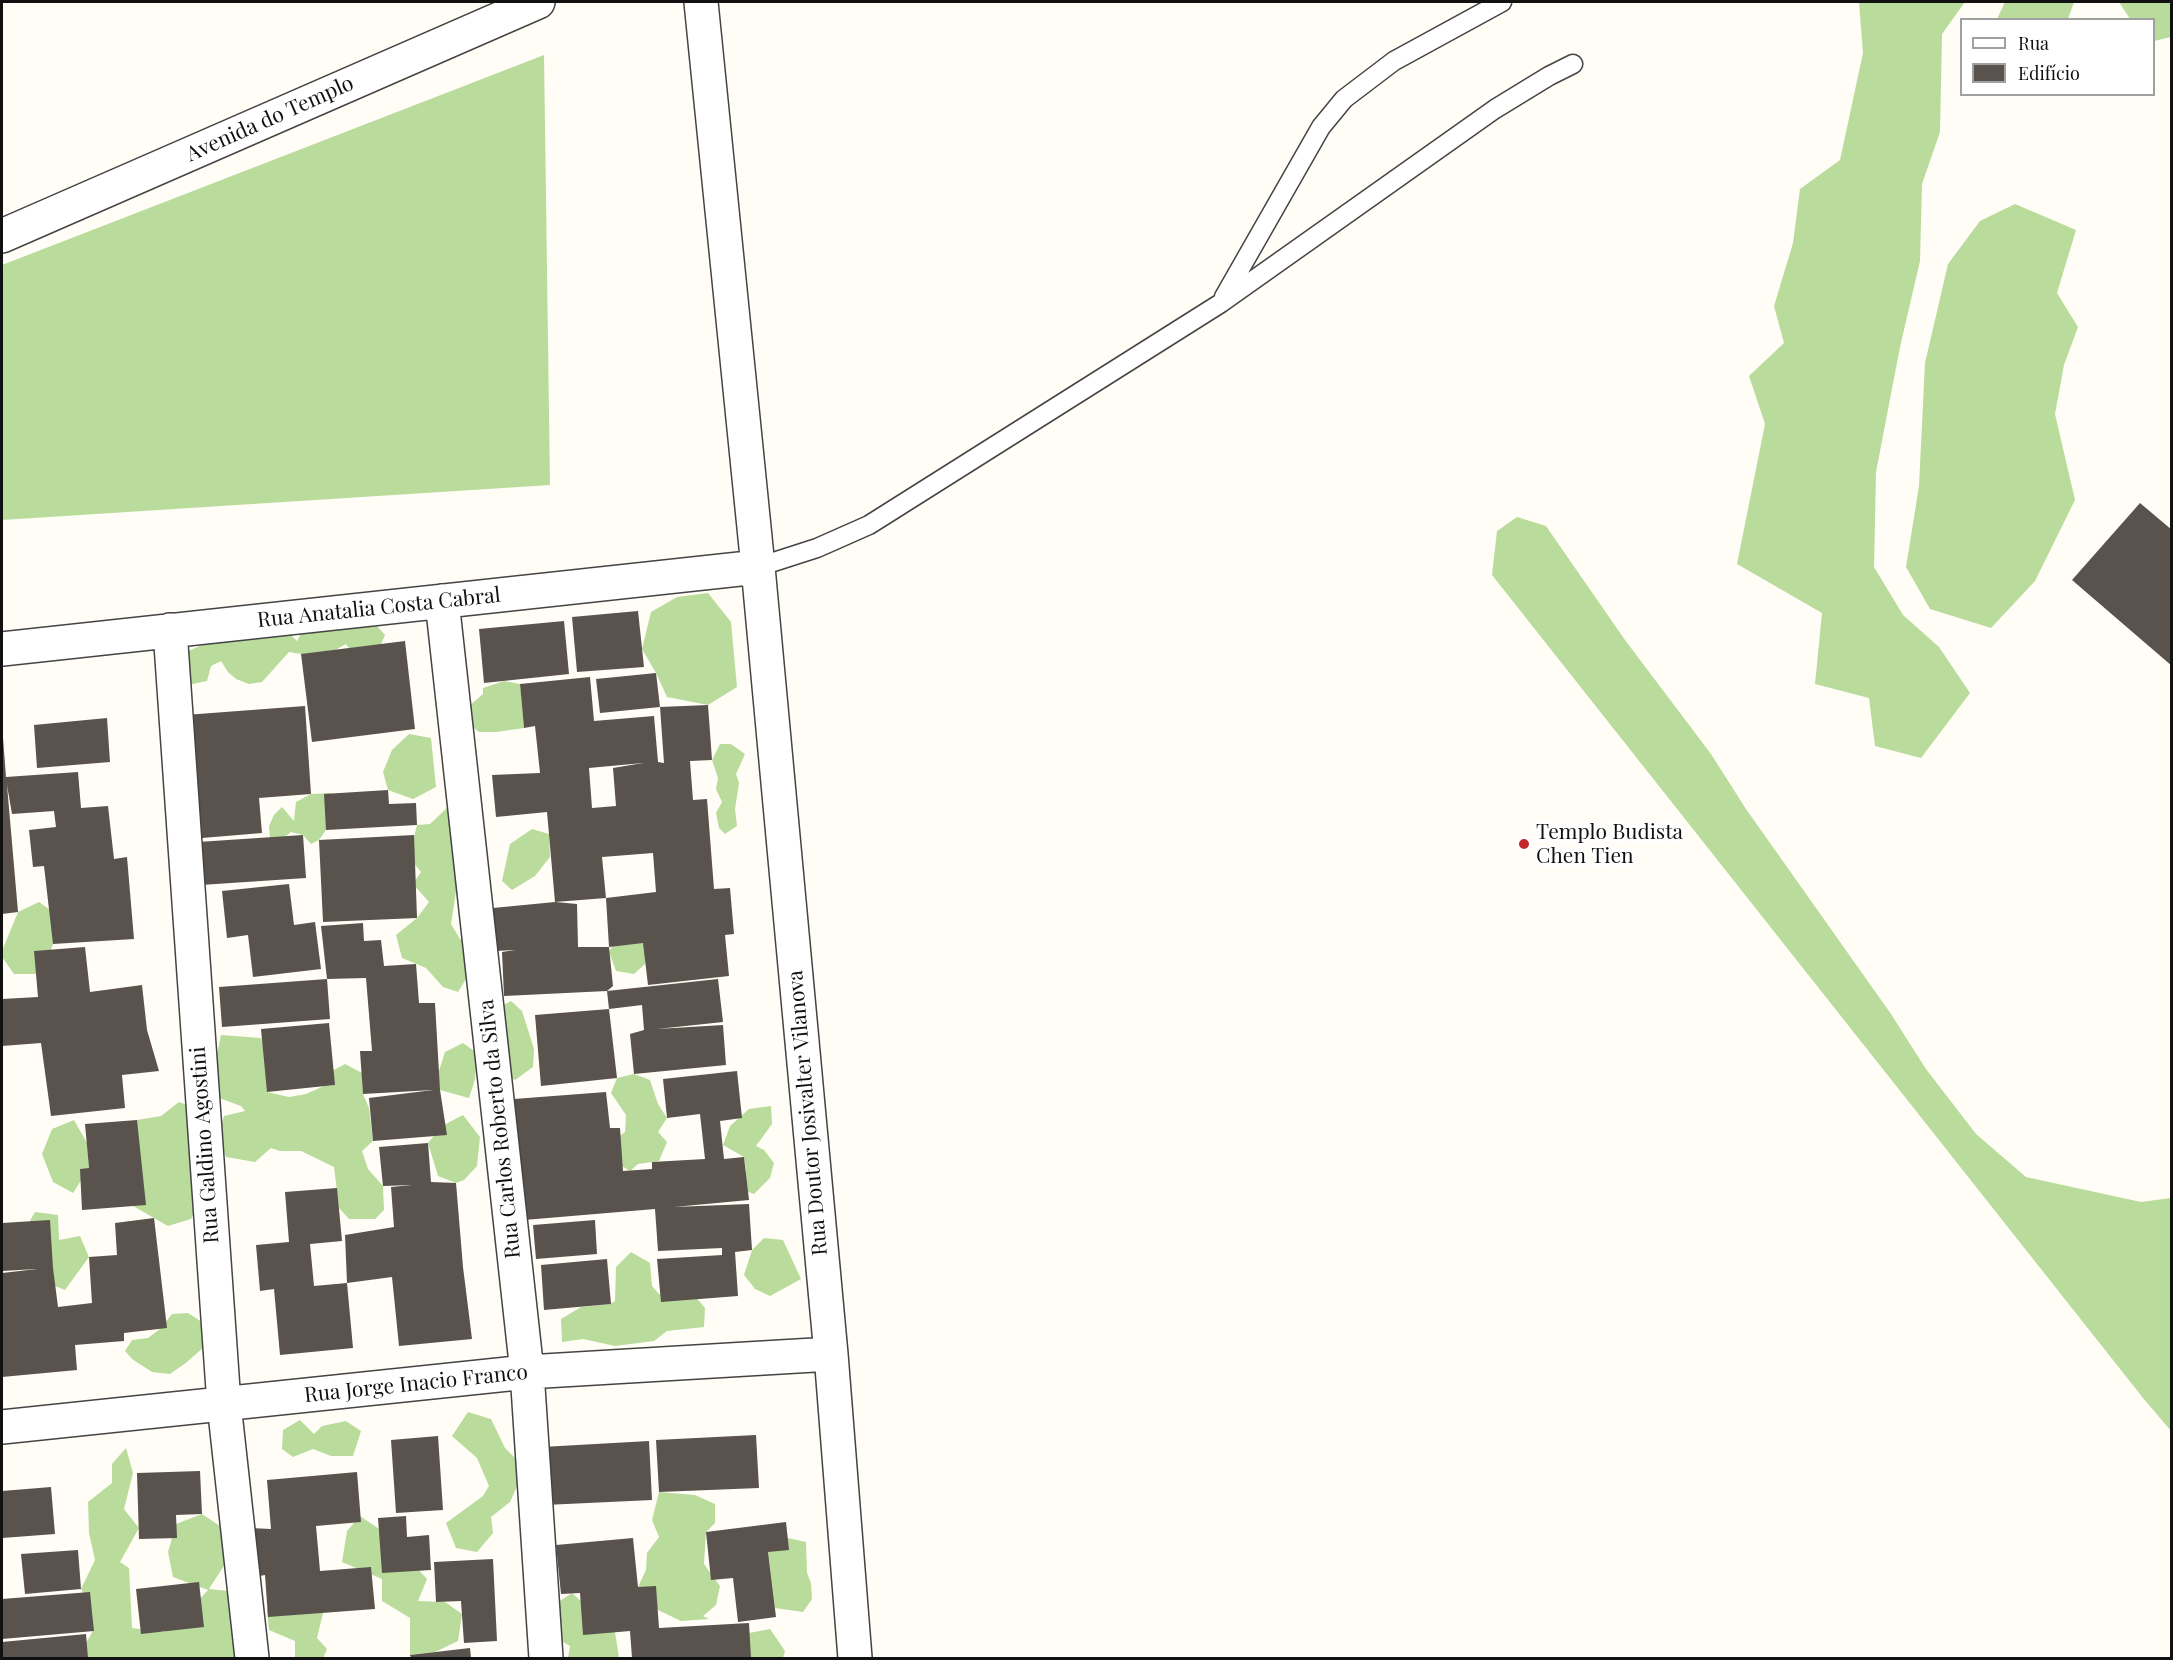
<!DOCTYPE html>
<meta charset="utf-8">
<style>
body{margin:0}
#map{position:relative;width:2173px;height:1660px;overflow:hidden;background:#fffdf5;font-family:"Playfair Display",serif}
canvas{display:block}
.frame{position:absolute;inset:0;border:3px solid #111;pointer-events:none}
.legend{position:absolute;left:1960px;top:18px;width:195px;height:78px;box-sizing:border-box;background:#fff;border:2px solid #a0a0a0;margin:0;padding:8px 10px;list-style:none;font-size:18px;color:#111}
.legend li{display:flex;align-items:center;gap:12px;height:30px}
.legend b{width:30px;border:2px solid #a0a0a0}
</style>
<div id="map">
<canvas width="2173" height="1660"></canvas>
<div class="frame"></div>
<ul class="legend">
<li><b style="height:8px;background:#fff"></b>Rua</li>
<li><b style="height:16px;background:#5a524d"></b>Edifício</li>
</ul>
</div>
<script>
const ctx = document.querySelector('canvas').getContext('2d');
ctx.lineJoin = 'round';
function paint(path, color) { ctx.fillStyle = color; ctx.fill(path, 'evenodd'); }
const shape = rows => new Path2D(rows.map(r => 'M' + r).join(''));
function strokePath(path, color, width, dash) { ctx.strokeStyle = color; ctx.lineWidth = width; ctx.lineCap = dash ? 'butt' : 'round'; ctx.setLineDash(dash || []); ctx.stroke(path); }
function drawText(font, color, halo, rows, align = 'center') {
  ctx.font = font + ' "Playfair Display",serif'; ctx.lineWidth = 6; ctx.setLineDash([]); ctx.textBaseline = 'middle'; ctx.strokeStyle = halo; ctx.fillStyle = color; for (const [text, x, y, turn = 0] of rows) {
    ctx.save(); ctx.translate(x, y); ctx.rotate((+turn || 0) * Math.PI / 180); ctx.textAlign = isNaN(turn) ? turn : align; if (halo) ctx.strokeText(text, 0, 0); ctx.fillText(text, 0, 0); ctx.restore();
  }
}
paint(shape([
 [1859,2,1965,2,1942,34,1940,132,1922,184,1920,261,1900,347,1876,472,1874,567,1903,615,1939,647,1970,693,1921,758,1875,746,1869,698,1815,684,1822,613,1737,564,1765,424,1749,376,1784,343,1774,306,1793,243,1800,189,1840,160,1863,53],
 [2005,2,2074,2,2068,19,1997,19],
 [2119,2,2171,2,2171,37,2154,41,2154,20,2130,19],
 [544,55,550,485,2,520,2,265],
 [2015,204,2076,230,2057,293,2078,327,2064,365,2055,414,2075,500,2035,581,1991,628,1930,609,1906,567,1919,486,1925,363,1948,264,1980,221],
 [1517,517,1546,526,1625,640,1711,754,1746,809,1891,1014,1926,1069,1976,1134,2026,1177,2141,1202,2171,1198,2171,1431,2143,1398,1492,575,1497,531],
 [708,593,731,622,737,687,708,705,667,697,656,673,642,649,651,612,677,597],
 [370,618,385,635,375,658,351,651,346,644,337,649,330,659,289,652,262,682,249,684,236,679,228,672,221,661,211,666,207,681,183,686,176,654,191,650,208,642,283,627,297,641,307,622],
 [504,681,520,684,524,728,496,732,479,732,464,720,468,707,483,694,483,688],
 [409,734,431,738,436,787,413,799,388,790,383,772,392,750],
 [720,744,731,744,745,754,736,774,739,783,735,809,737,826,725,834,719,828,716,813,722,802,716,789,718,778,712,760],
 [331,793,336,808,326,830,319,840,311,844,303,835,291,832,281,840,270,838,269,826,274,815,282,807,294,821,296,802,311,794],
 [451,804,457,885,451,924,460,939,479,946,469,974,458,992,443,987,426,968,402,958,396,935,417,918,429,902,413,884,421,872,409,857,417,825,430,824],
 [532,829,549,834,550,857,535,876,512,890,502,881,510,844],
 [39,902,53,912,53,944,48,958,36,974,14,974,2,957,2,951,18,912],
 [616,939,647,942,645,964,634,974,616,971,609,952],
 [511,1001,522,1011,534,1049,533,1067,515,1080,497,1071,494,1010],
 [221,1035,261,1038,270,1069,267,1092,289,1097,306,1094,324,1086,334,1085,332,1071,345,1064,362,1073,363,1094,369,1108,373,1141,362,1151,368,1169,383,1186,384,1210,375,1219,349,1219,339,1208,334,1167,301,1151,280,1151,271,1148,255,1162,226,1157,218,1136,224,1116,245,1111,241,1106,219,1098,206,1075,217,1055],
 [463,1043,477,1053,475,1079,469,1098,440,1090,438,1074,445,1052],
 [634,1074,650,1080,658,1104,667,1118,658,1132,667,1142,659,1161,638,1164,630,1171,614,1161,609,1144,625,1132,626,1115,611,1093,617,1078],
 [179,1102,197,1108,199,1204,191,1219,168,1226,133,1206,142,1176,134,1144,137,1120,161,1116],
 [771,1106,772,1124,756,1146,764,1150,774,1163,770,1178,754,1194,738,1188,746,1170,744,1157,723,1145,730,1126,749,1109],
 [463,1115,480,1137,477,1166,464,1180,456,1183,438,1176,428,1143,442,1126],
 [74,1120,87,1143,89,1168,73,1193,53,1182,42,1154,52,1129],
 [35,1212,58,1215,59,1240,80,1236,89,1257,65,1290,50,1284,24,1231],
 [764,1238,783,1240,801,1279,770,1296,755,1289,744,1275,752,1250],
 [631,1252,650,1263,652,1286,659,1294,694,1295,705,1308,704,1327,667,1331,654,1341,615,1346,583,1339,562,1342,561,1319,581,1307,610,1304,615,1301,616,1267],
 [188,1313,202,1322,205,1346,187,1362,170,1374,152,1372,132,1359,125,1351,132,1340,148,1338,160,1329,172,1314],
 [468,1412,491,1419,505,1448,525,1468,510,1502,491,1517,493,1533,477,1552,456,1548,446,1523,483,1496,489,1486,477,1458,452,1436],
 [300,1420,314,1434,322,1426,346,1421,361,1431,353,1456,331,1456,313,1449,293,1457,282,1449,283,1430],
 [126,1448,133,1473,124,1509,139,1528,120,1562,129,1568,132,1628,164,1632,186,1614,208,1590,173,1577,168,1552,176,1524,202,1514,232,1534,225,1564,209,1589,228,1591,231,1629,246,1633,247,1658,82,1658,79,1655,93,1631,92,1608,81,1589,95,1560,89,1533,88,1502,112,1483,112,1464],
 [659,1492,695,1495,715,1504,715,1523,706,1532,704,1564,720,1586,716,1605,703,1616,709,1619,681,1621,658,1610,638,1587,646,1570,647,1553,659,1537,652,1520],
 [360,1516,385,1533,427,1579,418,1601,445,1602,462,1614,458,1641,435,1652,410,1655,410,1618,382,1601,382,1579,342,1562,347,1531],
 [788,1538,806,1542,807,1573,811,1583,812,1599,803,1612,775,1608,768,1552],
 [572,1593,615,1632,619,1658,568,1658,570,1646,556,1638,555,1604],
 [312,1599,323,1613,317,1638,327,1649,323,1658,295,1658,295,1641,269,1630,267,1609,284,1603,299,1615],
 [770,1629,785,1651,783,1658,748,1658,746,1651,749,1633]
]), '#b9dc9c');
paint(shape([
 [2140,503,2172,530,2172,666,2072,580],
 [638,611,644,667,577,672,572,617],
 [564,621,569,674,484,683,479,629],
 [405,641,415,729,312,742,301,654],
 [656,673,660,707,600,713,596,679],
 [590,677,594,721,654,716,658,762,664,763,660,707,708,705,712,760,690,761,693,800,707,799,714,889,730,888,734,934,725,935,729,976,648,985,643,943,609,947,606,898,555,902,547,812,496,817,492,775,540,773,535,726,524,728,520,684],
 [643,763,613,768,616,806,592,808,589,768],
 [653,853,656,892,606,898,602,857],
 [305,706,311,794,259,798,262,833,190,839,185,715],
 [107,718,110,762,37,768,34,725],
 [2,738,3,738,6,777,78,772,81,808,108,806,114,859,127,857,134,939,53,944,44,866,33,867,29,830,56,827,54,811,12,814,7,785,18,912,2,914],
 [388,790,389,804,416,803,417,825,326,830,324,794],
 [303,835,306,878,201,885,198,842],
 [414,835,417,918,323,922,319,840],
 [289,884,294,925,315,922,321,969,253,977,248,935,227,938,222,891],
 [555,902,577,904,578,947,609,947,613,986,607,991,718,979,723,1022,657,1029,723,1025,726,1065,634,1074,630,1034,644,1030,642,1005,609,1009,617,1078,541,1086,535,1015,609,1009,607,991,504,996,502,952,515,950,495,951,493,908],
 [363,923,364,941,381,940,384,966,416,964,419,1003,435,1003,440,1090,447,1135,373,1141,369,1098,433,1090,363,1094,360,1051,372,1051,366,978,327,979,321,926],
 [85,947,90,992,142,985,147,1030,159,1071,122,1075,125,1108,51,1116,41,1043,2,1046,2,999,38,997,34,951],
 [327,979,330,1019,222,1027,219,987],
 [329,1023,335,1085,267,1092,261,1029],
 [737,1071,742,1118,720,1121,724,1159,744,1157,749,1200,674,1207,749,1204,752,1250,735,1252,738,1296,661,1302,657,1259,722,1255,722,1248,658,1251,655,1209,524,1220,514,1099,606,1092,610,1128,620,1128,623,1171,652,1169,652,1162,705,1159,700,1114,667,1118,663,1079],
 [137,1120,146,1205,82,1210,80,1169,89,1168,85,1124],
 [428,1143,431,1182,456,1183,463,1267,472,1339,399,1346,392,1277,347,1283,345,1235,394,1227,391,1187,412,1185,383,1186,379,1147],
 [337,1188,342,1241,310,1244,314,1286,347,1283,353,1348,280,1355,274,1289,260,1291,256,1245,289,1242,285,1192],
 [154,1218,167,1328,124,1333,124,1341,75,1345,77,1370,2,1377,2,1273,37,1269,2,1271,2,1223,50,1220,53,1268,58,1307,92,1303,89,1257,117,1255,115,1223],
 [595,1220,597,1254,536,1259,533,1225],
 [607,1259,611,1304,544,1310,541,1265],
 [756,1435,759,1488,659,1492,656,1440],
 [438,1436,443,1510,396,1513,391,1440],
 [649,1441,652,1500,545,1505,542,1447],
 [200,1471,202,1514,176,1515,177,1538,139,1539,137,1473],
 [357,1472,361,1522,316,1526,320,1571,371,1567,375,1609,268,1617,265,1575,254,1577,250,1528,271,1529,267,1480],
 [51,1487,55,1534,2,1538,2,1491],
 [406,1516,407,1537,429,1535,431,1570,382,1573,378,1518],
 [786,1522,789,1550,768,1552,776,1617,738,1622,733,1578,711,1580,706,1532],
 [633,1538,638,1587,656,1586,659,1628,749,1623,751,1658,632,1658,630,1631,583,1635,580,1593,561,1594,556,1545],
 [78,1550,81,1589,25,1594,21,1554],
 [493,1559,497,1641,464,1643,461,1601,436,1602,434,1562],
 [199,1582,204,1627,141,1634,136,1589],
 [90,1592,94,1631,2,1639,2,1599],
 [86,1634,88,1658,2,1658,2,1642],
 [470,1648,471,1658,411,1658,410,1655]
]), '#5a524d');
const service = shape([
 [1224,297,1321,127,1344,99,1394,61,1502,2],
 [758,567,817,548,869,525,1221,303,1495,109,1549,76,1573,64]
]);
const minor = shape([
 [701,2,758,567,831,1354,855,1658],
 [2,236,538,2],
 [442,601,527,1372,546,1658],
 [170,630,224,1404,252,1658],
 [2,649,758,567],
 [2,1427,527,1372,831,1354]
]);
strokePath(service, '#444', 21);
strokePath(minor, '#444', 36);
strokePath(service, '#fff', 18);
strokePath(minor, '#fff', 33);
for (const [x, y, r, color] of [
 [1524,844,6,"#c4262e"]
]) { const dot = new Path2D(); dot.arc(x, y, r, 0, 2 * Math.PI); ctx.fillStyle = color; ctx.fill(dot); strokePath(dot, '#fff', 2); }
drawText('21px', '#111', '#fff', [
 ["Avenida do Templo",270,119,-24],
 ["Rua Anatalia Costa Cabral",379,608,-6],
 ["Rua Doutor Josivalter Vilanova",808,1113,-95],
 ["Rua Carlos Roberto da Silva",500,1129,-96],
 ["Rua Galdino Agostini",205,1145,-94],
 ["Rua Jorge Inacio Franco",416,1384,-6]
]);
drawText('21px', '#111', '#fff', [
 ["Templo Budista",1536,832],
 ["Chen Tien",1536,856]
], 'left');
</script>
